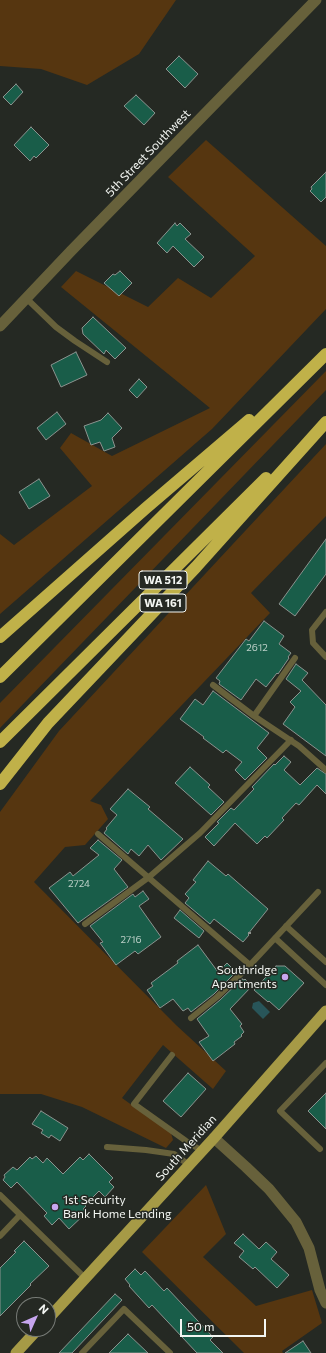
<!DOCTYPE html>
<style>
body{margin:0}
#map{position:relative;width:326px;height:1353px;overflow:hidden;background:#252923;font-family:Commissioner,sans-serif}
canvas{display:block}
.north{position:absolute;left:16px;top:1297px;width:40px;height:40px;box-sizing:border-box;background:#252923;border:1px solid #777b76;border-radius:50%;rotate:45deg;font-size:11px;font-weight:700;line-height:16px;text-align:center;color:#f3f6f2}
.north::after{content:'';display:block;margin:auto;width:14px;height:18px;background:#c7a6ef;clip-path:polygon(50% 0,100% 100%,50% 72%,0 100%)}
.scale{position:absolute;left:180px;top:1319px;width:86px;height:18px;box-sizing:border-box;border:2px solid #f3f6f2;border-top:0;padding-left:5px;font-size:12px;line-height:14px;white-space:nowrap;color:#f3f6f2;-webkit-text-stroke:3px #252923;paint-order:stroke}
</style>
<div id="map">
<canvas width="326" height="1353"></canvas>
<div class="north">N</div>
<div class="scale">50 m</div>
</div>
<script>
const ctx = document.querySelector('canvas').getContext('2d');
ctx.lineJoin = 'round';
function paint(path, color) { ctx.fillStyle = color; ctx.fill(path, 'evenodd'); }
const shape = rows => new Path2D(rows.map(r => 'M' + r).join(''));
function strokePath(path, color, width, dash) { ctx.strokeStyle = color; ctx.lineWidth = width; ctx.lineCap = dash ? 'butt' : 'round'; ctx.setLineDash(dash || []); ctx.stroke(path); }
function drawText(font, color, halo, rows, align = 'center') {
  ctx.font = font + ' Commissioner,sans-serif'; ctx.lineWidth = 3; ctx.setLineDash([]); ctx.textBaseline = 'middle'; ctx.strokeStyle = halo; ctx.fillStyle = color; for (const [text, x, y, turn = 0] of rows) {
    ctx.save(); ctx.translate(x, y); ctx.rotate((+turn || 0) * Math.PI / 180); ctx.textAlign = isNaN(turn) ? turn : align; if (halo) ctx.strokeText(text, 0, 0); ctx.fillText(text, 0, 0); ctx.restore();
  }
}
paint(shape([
 [0,0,176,0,139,54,87,85,41,69,0,66],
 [206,140,326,246,326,309,212,429,0,614,0,534,14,545,92,486,60,448,71,433,112,456,210,408,61,287,76,271,148,307,178,278,211,298,255,256,168,177],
 [326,371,326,390,0,728,0,703],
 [326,444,326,516,251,593,270,613,90,801,101,805,108,819,85,845,65,847,34,882,176,1025,226,1071,213,1089,163,1045,122,1098,171,1133,173,1140,166,1148,82,1107,41,1094,0,1094,0,812,59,731],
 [206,1185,226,1234,203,1257,256,1306,312,1290,322,1323,282,1351,283,1353,244,1353,142,1252]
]), '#563610');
paint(shape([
 [259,1001,270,1012,263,1019,252,1008,253,1003]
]), '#285559');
const building = shape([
 [179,56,198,74,185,88,166,69,179,56],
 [16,84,23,92,11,105,3,97,16,84],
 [136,95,155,113,144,125,124,106,136,95],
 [31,127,49,145,36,158,34,156,30,161,14,145,31,127],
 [326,172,326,197,321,202,310,191,312,189,311,187,326,172],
 [175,223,177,226,180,223,191,234,185,239,204,257,194,267,173,246,167,253,157,243,175,223],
 [120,271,132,283,119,296,104,283,113,274,115,275,120,271],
 [93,317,126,348,115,359,106,350,104,354,83,334,82,328,93,317],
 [76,352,87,375,61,387,51,365,76,352],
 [139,379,147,387,137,398,129,390,139,379],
 [57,412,66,424,46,440,37,428,57,412],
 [108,413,122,428,112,438,115,447,104,451,100,442,91,445,84,426,101,420,108,413],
 [39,479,50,496,29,509,19,492,39,479],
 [326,539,326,574,295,616,279,604,326,539],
 [264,621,284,636,279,644,291,653,288,657,289,658,278,674,277,673,266,687,256,679,241,700,219,684,220,681,216,678,246,639,249,641,264,621],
 [296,664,308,673,302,680,326,705,326,756,283,724,295,707,290,702,301,691,286,679,296,664],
 [213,691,269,733,257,748,267,758,245,780,235,770,242,762,226,750,223,753,203,738,204,737,180,719,195,699,203,705,213,691],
 [284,756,291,762,284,770,300,785,317,768,326,774,326,794,317,785,299,805,296,803,282,818,284,820,267,838,265,836,257,844,235,823,214,846,205,837,219,823,217,822,231,808,234,810,254,789,252,787,274,764,275,765,284,756],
 [190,767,210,785,208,787,224,802,211,815,175,783,190,767],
 [128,789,150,807,148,809,183,839,161,860,148,845,139,856,131,849,128,854,104,833,107,829,106,828,117,815,110,809,128,789],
 [98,840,122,860,114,869,128,887,78,923,49,888,70,872,73,876,99,855,90,848,98,840],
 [208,861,226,876,228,874,268,909,248,934,249,935,243,942,214,919,210,924,185,903,189,898,185,894,196,882,193,880,208,861],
 [143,891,149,899,139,906,161,937,138,954,135,951,116,965,100,943,103,942,90,926,133,894,135,897,143,891],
 [180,910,204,931,199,938,174,918,180,910],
 [198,945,218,972,227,963,236,972,214,994,191,1012,188,1008,183,1011,173,999,160,1008,147,990,153,986,151,983,178,963,177,961,198,945],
 [276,966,285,966,304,983,279,1010,269,1001,268,1002,254,990,276,966],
 [242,979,244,980,245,979,252,986,230,1009,242,1024,240,1026,244,1032,241,1035,242,1036,234,1042,235,1044,213,1061,199,1042,209,1036,197,1019,220,1000,242,979],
 [188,1073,206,1089,181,1117,163,1101,188,1073],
 [326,1093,326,1129,308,1111,326,1093],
 [41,1111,68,1128,60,1141,51,1135,49,1138,41,1133,43,1130,32,1124,41,1111],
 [89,1154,113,1178,109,1182,114,1187,105,1197,99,1191,85,1205,86,1206,83,1209,87,1212,69,1229,59,1218,52,1225,44,1216,47,1213,17,1182,11,1188,3,1180,5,1177,4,1175,13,1167,17,1170,30,1157,32,1159,36,1156,43,1163,47,1158,63,1174,80,1157,83,1160,89,1154],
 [243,1234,259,1249,266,1242,277,1252,271,1259,289,1275,277,1288,255,1267,253,1269,239,1257,244,1251,234,1243,243,1234],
 [24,1241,49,1266,30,1284,31,1285,0,1316,0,1268,16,1252,14,1251,24,1241],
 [135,1269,141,1275,145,1271,164,1291,167,1288,213,1337,210,1340,223,1353,197,1353,152,1305,149,1308,129,1286,130,1285,125,1279,135,1269],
 [115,1294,122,1300,72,1353,59,1353,115,1294],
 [128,1334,148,1353,109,1353,128,1334],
 [303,1341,311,1353,285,1353,303,1341]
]);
paint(building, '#195d49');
strokePath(building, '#8b938f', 1);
strokePath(shape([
 [248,933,253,933]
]), '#8e928d', 2, [3, 3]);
strokePath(shape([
 [26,298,56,327,75,341,107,362],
 [326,612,312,630,313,643,326,657],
 [213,685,254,716,299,746,326,770],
 [254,716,295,658],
 [98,834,250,965],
 [85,924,149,877,200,833,291,740],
 [286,926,326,962],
 [275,938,326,985],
 [191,1018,217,997,250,965,318,892],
 [172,1055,134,1104,186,1141,202,1151],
 [107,1147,146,1150,174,1154,189,1165],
 [320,1149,280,1111,326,1063],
 [0,1195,85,1278],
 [0,1236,20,1215],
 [82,1353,124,1309,170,1353]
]), '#67613b', 6);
strokePath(shape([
 [0,326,71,251,316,0],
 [214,1138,246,1167,269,1189,296,1222,309,1248,320,1290,326,1303]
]), '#67613b', 11);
strokePath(shape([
 [48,1319,214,1138,326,1011],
 [16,1353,38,1329]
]), '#a69a46', 11);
strokePath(shape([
 [0,637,146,508,249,420],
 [0,677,326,354],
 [0,742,266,478],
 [0,784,48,723,196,567,326,422]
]), '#c0b149', 12);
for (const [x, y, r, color] of [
 [285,977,4,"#c7a6ef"],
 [55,1207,4,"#c7a6ef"]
]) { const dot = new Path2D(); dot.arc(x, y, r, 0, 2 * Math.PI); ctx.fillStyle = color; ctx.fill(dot); strokePath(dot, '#252923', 1.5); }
drawText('10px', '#bcd0c8', null, [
 ["2612",257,648],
 ["2724",79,884],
 ["2716",131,940]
]);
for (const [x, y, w] of [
 [163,580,48],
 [163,603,46]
]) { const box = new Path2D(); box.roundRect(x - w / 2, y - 9, w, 18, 3); ctx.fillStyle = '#252923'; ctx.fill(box); strokePath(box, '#f3f6f2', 1); }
drawText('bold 11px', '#f3f6f2', null, [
 ["WA 512",163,580],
 ["WA 161",163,603]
]);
drawText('12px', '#f3f6f2', '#252923', [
 ["5th Street Southwest",148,153,-46],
 ["South Meridian",186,1148,-48]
]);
drawText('12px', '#f3f6f2', '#252923', [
 ["Southridge",277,970],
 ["Apartments",277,984],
 ["1st Security",63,1200,"left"],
 ["Bank Home Lending",63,1214,"left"]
], 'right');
</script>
